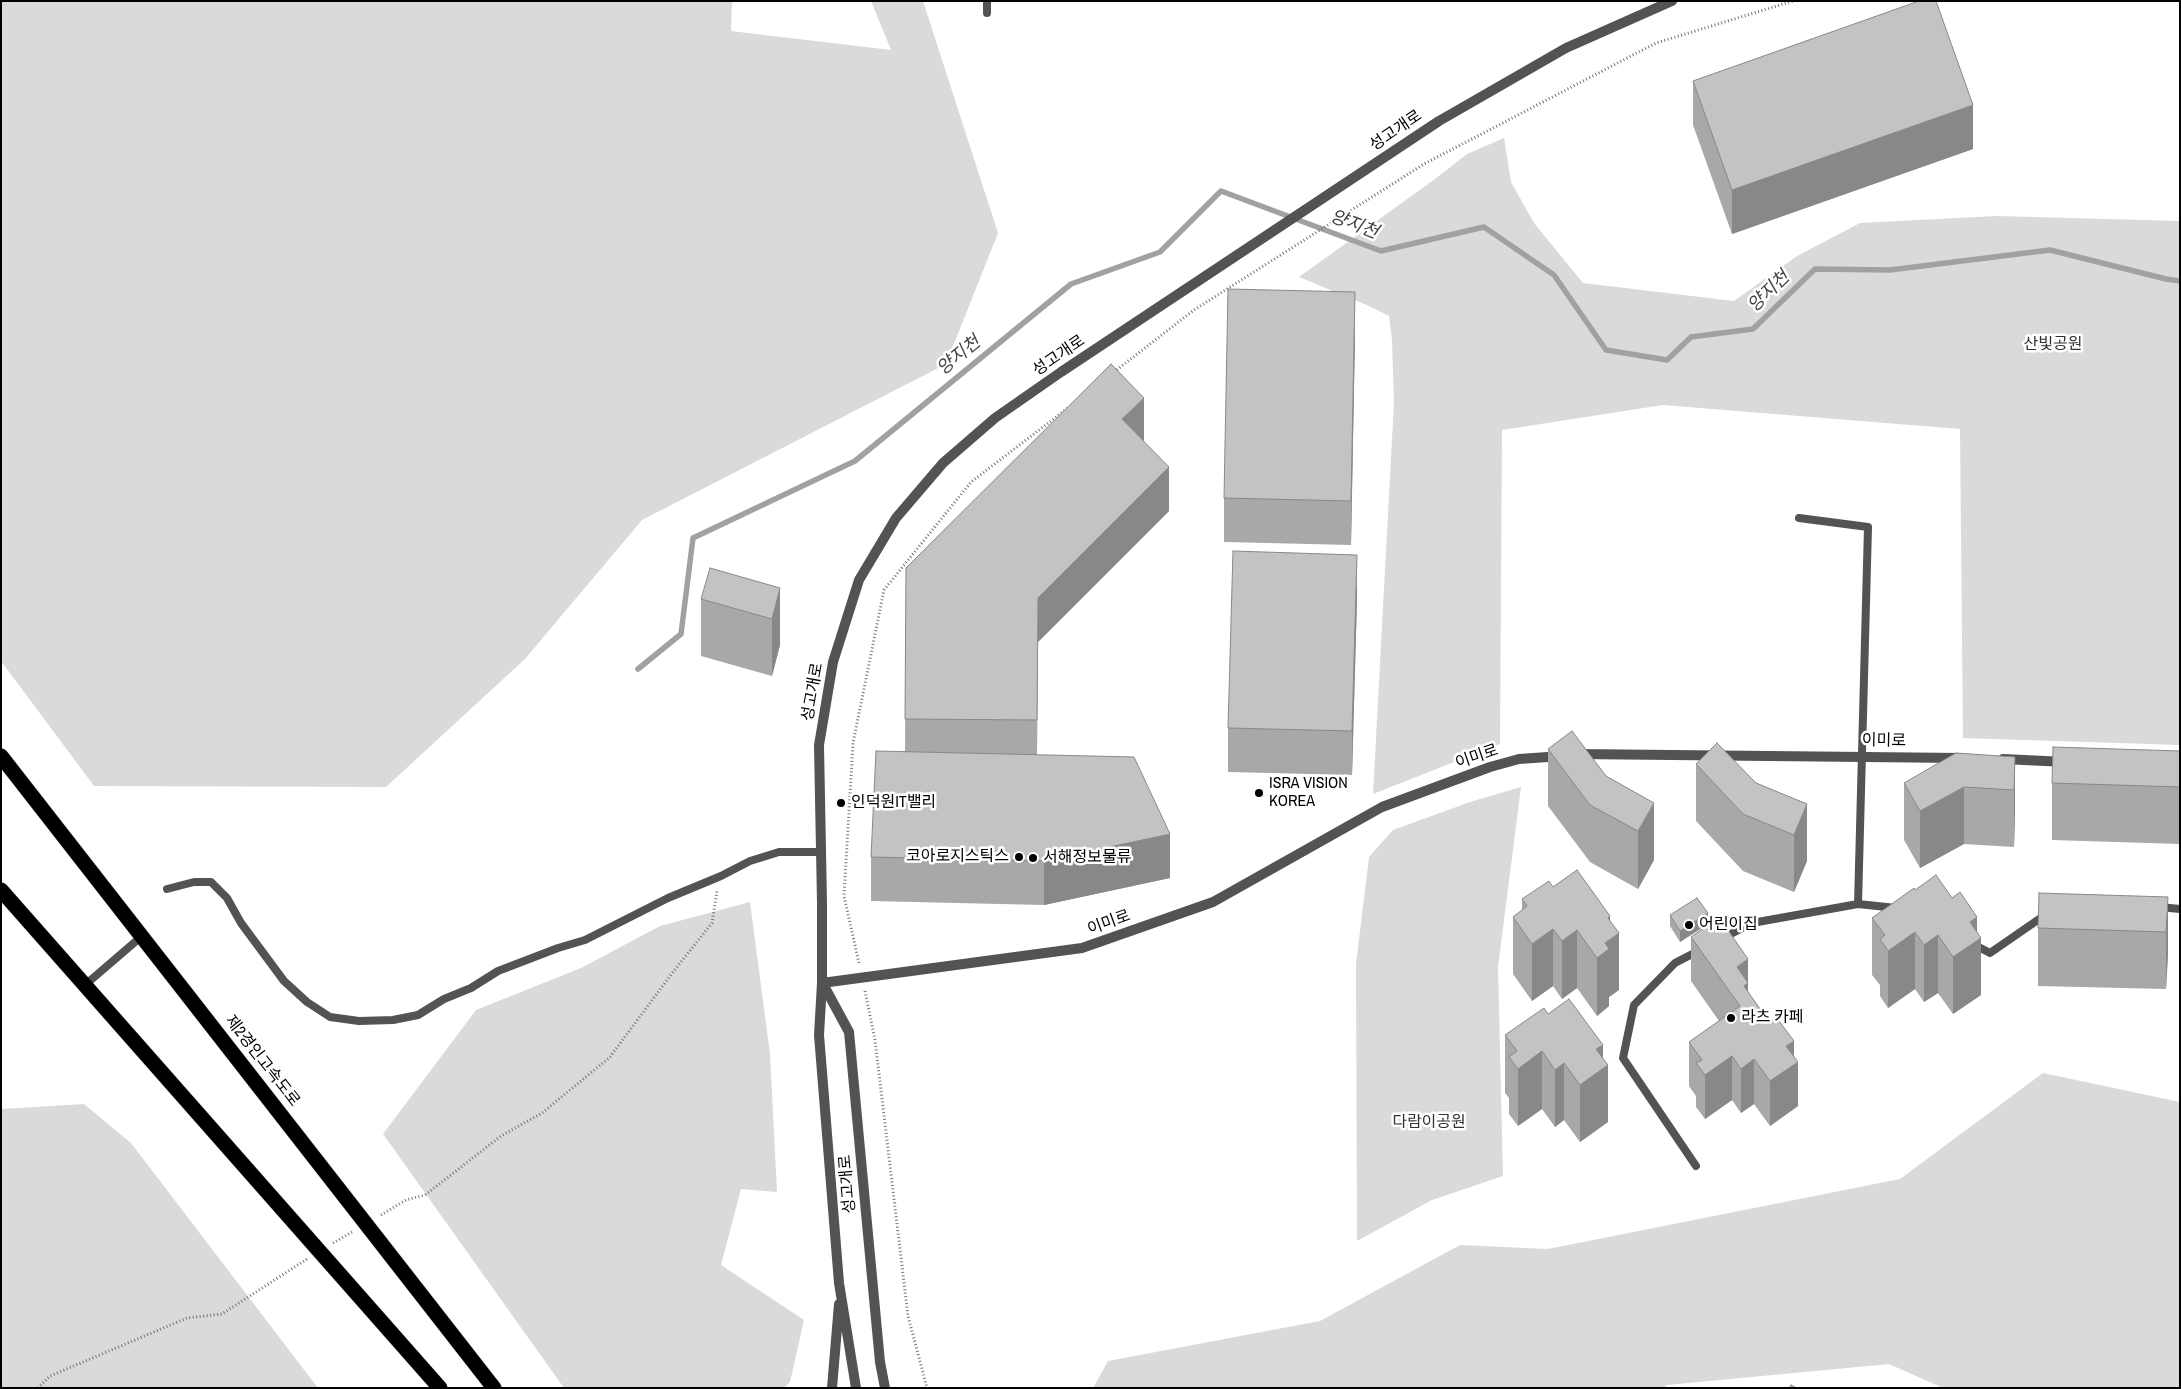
<!DOCTYPE html>
<meta charset="utf-8">
<style>
body{margin:0}
#map{position:relative;width:2181px;height:1389px;overflow:hidden;background:#fff;font-family:"Archivo Narrow",sans-serif}
canvas{display:block}
.frame{position:absolute;inset:0;border:2px solid #000;pointer-events:none}
</style>
<div id="map">
<canvas width="2181" height="1389"></canvas>
<div class="frame"></div>
</div>
<script>
const ctx = document.querySelector('canvas').getContext('2d');
ctx.lineJoin = 'round';
function paint(path, color) { ctx.fillStyle = color; ctx.fill(path, 'evenodd'); }
const shape = rows => new Path2D(rows.map(r => 'M' + r).join(''));
function strokePath(path, color, width, dash) { ctx.strokeStyle = color; ctx.lineWidth = width; ctx.lineCap = dash ? 'butt' : 'round'; ctx.setLineDash(dash || []); ctx.stroke(path); }
function drawText(font, color, halo, rows, align = 'center') {
  ctx.font = font + ' "Archivo Narrow","Noto Sans KR",sans-serif'; ctx.lineWidth = 5; ctx.setLineDash([]); ctx.textBaseline = 'middle'; ctx.strokeStyle = halo; ctx.fillStyle = color; for (const [text, x, y, turn = 0] of rows) {
    ctx.save(); ctx.translate(x, y); ctx.rotate((+turn || 0) * Math.PI / 180); ctx.textAlign = isNaN(turn) ? turn : align; if (halo) ctx.strokeText(text, 0, 0); ctx.fillText(text, 0, 0); ctx.restore();
  }
}
paint(shape([
 [1,1,732,1,731,31,891,50,871,1,923,1,998,233,946,364,642,520,525,659,386,787,94,786,1,661],
 [1504,138,1511,182,1534,223,1583,283,1734,301,1797,256,1860,223,1997,216,2180,221,2180,745,1963,738,1960,429,1663,405,1502,430,1500,744,1373,794,1394,402,1392,340,1389,316,1369,306,1299,277,1435,179,1467,154],
 [1521,787,1498,967,1503,1176,1432,1200,1357,1241,1356,964,1369,857,1393,830,1470,802],
 [750,902,770,1054,777,1192,741,1189,721,1265,804,1320,790,1382,784,1388,564,1388,383,1134,476,1010,581,968,660,926],
 [2043,1073,2180,1102,2180,1388,1943,1388,1889,1364,1667,1385,1664,1388,1093,1388,1108,1361,1320,1321,1460,1245,1548,1249,1900,1179],
 [84,1104,131,1143,318,1388,1,1388,1,1109]
]), '#dadada');
strokePath(shape([
 [638,669,681,634,693,538,855,461,1071,284,1160,252,1221,191,1381,251,1484,227,1554,275,1606,350,1667,360,1691,337,1753,329,1815,269,1890,270,2050,250,2166,279,2180,281]
]), '#a1a1a1', 5.5);
const motorway = shape([
 [1,756,494,1388],
 [1,890,440,1388]
]);
strokePath(motorway, '#dbdbdb', 16);
strokePath(shape([
 [1114,372,1194,310,1424,164,1656,43,1793,1],
 [859,963,844,896,853,743,884,590,971,482,1068,408],
 [865,991,875,1040,908,1316,927,1388],
 [381,1215,406,1200,425,1195,501,1136,542,1113,610,1057,673,972,712,923,717,891],
 [333,1243,352,1232],
 [38,1388,50,1376,187,1318,222,1314,307,1259]
]), '#757575', 3, [1, 2.5]);
strokePath(shape([
 [987,13,987,1],
 [167,889,194,882,211,882,227,898,241,923,284,981,307,1002,330,1017,359,1021,393,1020,418,1015,444,999,471,988,498,971,558,948,585,940,668,898,721,876,750,861,779,852,821,852],
 [1858,904,1896,908],
 [2159,907,2180,909],
 [1723,938,1752,923,1858,904,1868,527,1799,518],
 [1973,944,1990,953,2045,915],
 [85,985,142,936],
 [1696,1166,1623,1058,1634,1005,1675,963,1700,950]
]), '#535353', 8);
strokePath(shape([
 [1576,754,1961,758],
 [2003,759,2066,762],
 [822,983,1082,948,1213,902,1382,807,1490,767,1519,759,1562,756],
 [823,984,849,1032,880,1362,885,1388],
 [832,1388,839,1304],
 [856,1388,839,1283,819,1035,822,983,822,903,819,745,833,662,859,580,896,518,943,463,995,418,1061,372,1439,121,1566,48,1672,1]
]), '#535353', 10);
strokePath(motorway, '#000', 15);
paint(shape([
 [1693,81,1973,149,1732,234,1693,125],
 [1355,336,1351,545,1224,542,1224,498],
 [1144,442,1169,511,1038,642,1037,755,1170,878,1044,905,871,901,871,857,905,752,906,568],
 [780,588,780,645,772,676,701,656,701,599],
 [1357,599,1352,775,1228,772,1228,728],
 [1548,749,1606,776,1654,860,1638,889,1590,862,1548,806],
 [2180,751,2180,844,2052,840,2052,783],
 [2015,757,2015,814,2014,847,1964,844,1920,868,1904,840,1904,783],
 [1696,764,1756,783,1807,804,1807,861,1794,892,1743,871,1696,821],
 [1553,887,1610,921,1619,990,1609,997,1609,1006,1597,1016,1577,988,1562,999,1553,986,1532,1001,1513,974,1513,917,1522,910,1522,899],
 [1915,890,1977,932,1981,995,1953,1014,1938,993,1924,1002,1915,989,1888,1008,1880,996,1880,985,1872,975,1872,918],
 [2168,897,2168,954,2166,989,2038,986,2038,928],
 [1670,915,1708,924,1680,942,1670,926],
 [1691,937,1748,992,1794,1056,1798,1106,1770,1126,1754,1104,1741,1113,1732,1100,1705,1119,1696,1107,1696,1096,1689,1086,1689,1042,1719,1021,1691,981],
 [1548,1014,1603,1058,1608,1122,1580,1142,1564,1120,1555,1127,1542,1109,1518,1126,1509,1114,1509,1098,1505,1093,1505,1035]
]), '#a8a8a8');
paint(shape([
 [1973,105,1973,149,1732,234,1732,190],
 [1355,292,1355,336,1351,545,1351,501],
 [1144,398,1144,442,1122,419],
 [1169,467,1169,511,1038,642,1037,764,1038,598],
 [1357,555,1357,599,1352,775,1352,731],
 [780,588,780,645,772,676,772,619],
 [2015,757,2015,814,2014,847,2014,790],
 [1964,787,1964,844,1920,868,1920,811],
 [1654,803,1654,860,1638,889,1638,831],
 [1807,804,1807,861,1794,892,1794,835],
 [1170,834,1170,878,1044,905,1044,861],
 [2168,897,2168,954,2166,989,2166,932],
 [1708,913,1708,924,1680,942,1680,931],
 [1610,916,1610,940,1619,933,1619,990,1609,997,1609,1006,1597,1016,1597,958,1605,943,1608,918],
 [1977,917,1977,940,1981,938,1981,995,1953,1014,1953,957,1970,922],
 [1553,929,1553,986,1532,1001,1532,944],
 [1577,930,1577,988,1562,999,1562,941],
 [1915,932,1915,989,1888,1008,1888,951],
 [1938,935,1938,993,1924,1002,1924,945],
 [1748,959,1748,1027,1737,967],
 [1794,1041,1794,1065,1798,1062,1798,1106,1770,1126,1770,1081,1786,1046],
 [1603,1045,1603,1069,1608,1065,1608,1122,1580,1142,1580,1085,1596,1049],
 [1542,1051,1542,1109,1518,1126,1518,1069],
 [1732,1056,1732,1100,1705,1119,1705,1075],
 [1754,1059,1754,1104,1741,1113,1741,1069],
 [1564,1063,1564,1120,1555,1127,1555,1070]
]), '#888');
const building = shape([
 [1919,1,1936,1,1973,105,1732,190,1693,81,1919,1],
 [1228,289,1355,292,1351,501,1224,498,1228,289],
 [1111,364,1144,398,1122,419,1169,467,1038,598,1037,720,905,719,906,568,1111,364],
 [1233,551,1357,555,1352,731,1228,728,1233,551],
 [710,568,780,588,772,619,701,599,710,568],
 [1572,731,1606,776,1654,803,1638,831,1590,805,1548,749,1572,731],
 [1717,743,1756,783,1807,804,1794,835,1743,814,1696,764,1717,743],
 [2053,747,2180,751,2180,787,2052,783,2053,747],
 [876,751,1134,757,1170,834,1044,861,871,857,876,751],
 [1956,753,2015,757,2014,790,1964,787,1920,811,1904,783,1956,753],
 [1577,870,1610,916,1608,918,1619,933,1605,943,1609,949,1597,958,1577,930,1562,941,1553,929,1532,944,1513,917,1527,906,1522,899,1549,881,1553,887,1577,870],
 [1936,875,1952,898,1960,892,1977,917,1970,922,1981,938,1953,957,1938,935,1924,945,1915,932,1888,951,1880,939,1885,935,1872,918,1914,888,1915,890,1936,875],
 [2039,893,2168,897,2166,932,2038,928,2039,893],
 [1697,898,1708,913,1680,931,1670,915,1697,898],
 [1719,917,1748,959,1737,967,1748,983,1744,986,1769,1022,1776,1017,1794,1041,1786,1046,1798,1062,1770,1081,1754,1059,1741,1069,1732,1056,1705,1075,1696,1063,1702,1060,1689,1042,1740,1006,1691,937,1719,917],
 [1569,999,1603,1045,1596,1049,1608,1065,1580,1085,1564,1063,1555,1070,1542,1051,1518,1069,1509,1057,1517,1051,1505,1035,1544,1008,1548,1014,1569,999],
 [1791,1385,1797,1388,1789,1388,1791,1385]
]);
paint(building, '#c3c3c3');
strokePath(building, '#888', 1);
for (const [x, y, r, color] of [
 [1259,793,5,"#000"],
 [841,803,5,"#000"],
 [1019,857,5,"#000"],
 [1033,858,5,"#000"],
 [1689,925,5,"#000"],
 [1731,1018,5,"#000"]
]) { const dot = new Path2D(); dot.arc(x, y, r, 0, 2 * Math.PI); ctx.fillStyle = color; ctx.fill(dot); strokePath(dot, '#fff', 2); }
drawText('16px', '#000', '#fff', [
 ["성고개로",1396,131,-34],
 ["성고개로",1059,356,-34],
 ["성고개로",813,692,-80],
 ["이미로",1884,741,1],
 ["이미로",1477,757,-19],
 ["이미로",1109,923,-20],
 ["제2경인고속도로",262,1061,52],
 ["성고개로",848,1184,-95]
]);
drawText('16px', '#313131', '#fff', [
 ["산빛공원",2053,345],
 ["다람이공원",1429,1123]
]);
drawText('16px', '#000', '#fff', [
 ["ISRA VISION",1269,784],
 ["KOREA",1269,802],
 ["인덕원IT밸리",851,803],
 ["코아로지스틱스",1009,857,"right"],
 ["서해정보물류",1043,858],
 ["어린이집",1699,925],
 ["라츠 카페",1741,1018]
], 'left');
drawText('italic 18px', '#424242', '#fff', [
 ["양지천",1354,225,21],
 ["양지천",1769,292,-44],
 ["양지천",959,356,-39]
]);
</script>
